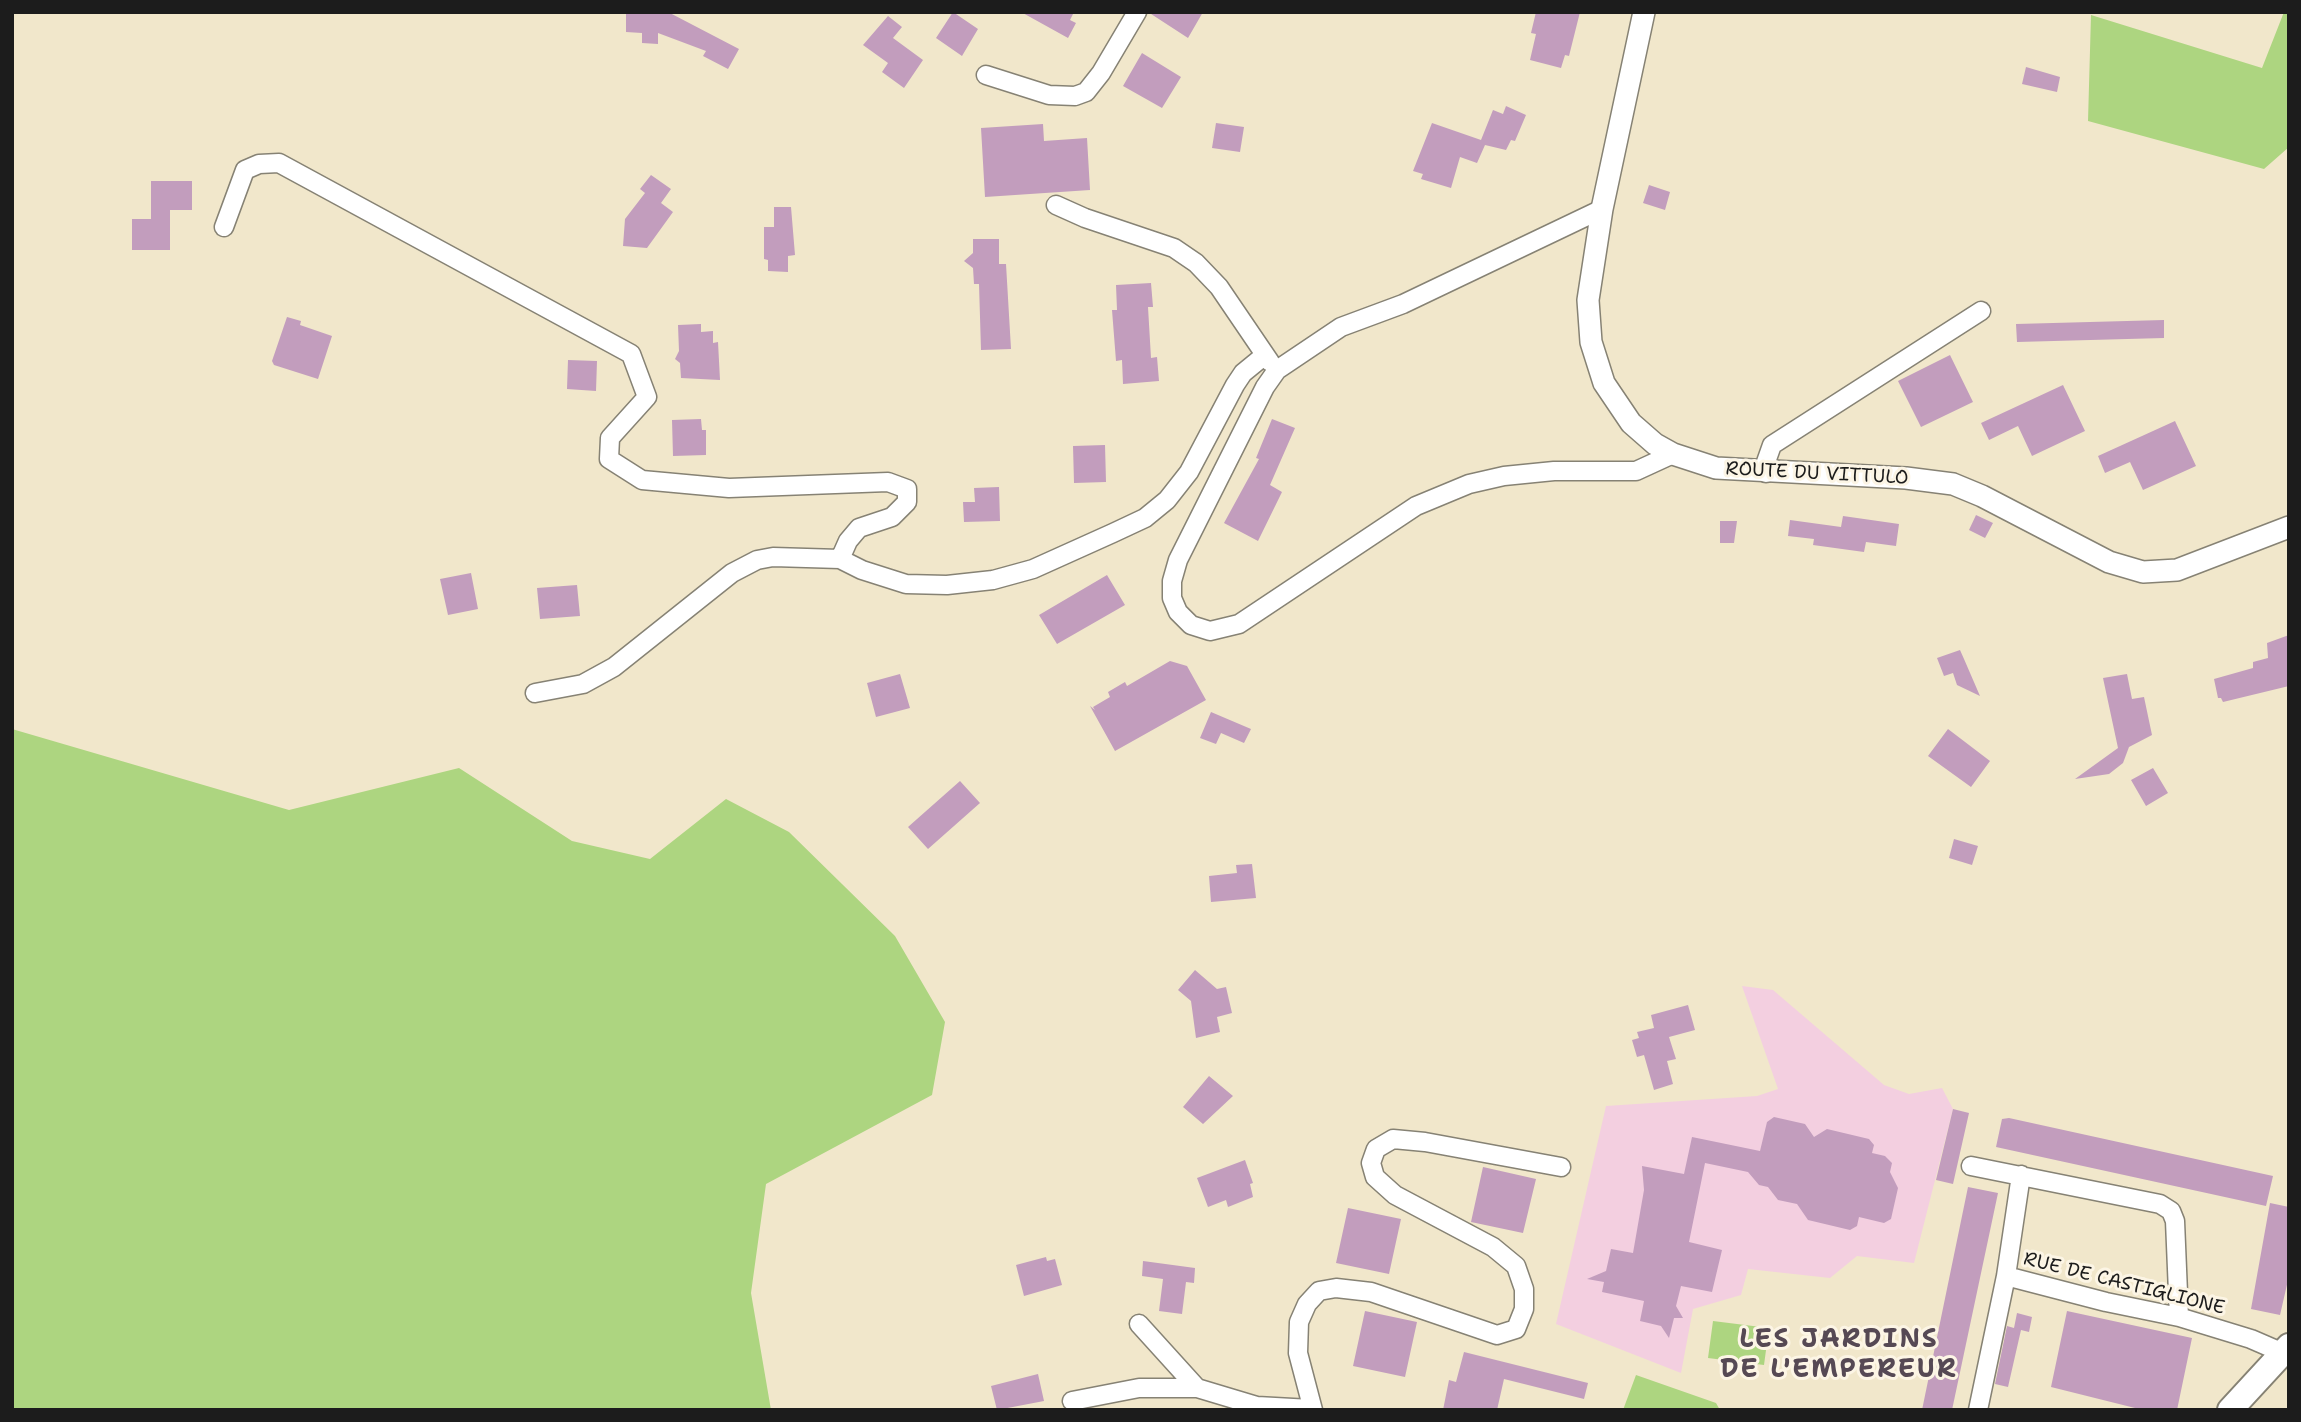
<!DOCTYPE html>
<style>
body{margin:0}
#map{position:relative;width:2301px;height:1422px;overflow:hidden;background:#f1e7cb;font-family:"Shantell Sans",sans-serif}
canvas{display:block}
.frame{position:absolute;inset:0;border:14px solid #1c1c1c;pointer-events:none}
</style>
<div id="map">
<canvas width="2301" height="1422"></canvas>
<div class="frame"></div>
</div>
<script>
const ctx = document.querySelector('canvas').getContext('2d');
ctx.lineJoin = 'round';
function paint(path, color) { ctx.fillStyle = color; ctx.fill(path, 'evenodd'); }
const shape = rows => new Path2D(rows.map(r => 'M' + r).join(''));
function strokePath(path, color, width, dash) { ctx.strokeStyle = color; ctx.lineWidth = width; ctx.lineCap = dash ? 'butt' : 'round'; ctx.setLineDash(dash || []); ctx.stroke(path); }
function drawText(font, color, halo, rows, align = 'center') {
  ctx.font = font + ' "Shantell Sans",sans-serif'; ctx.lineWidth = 6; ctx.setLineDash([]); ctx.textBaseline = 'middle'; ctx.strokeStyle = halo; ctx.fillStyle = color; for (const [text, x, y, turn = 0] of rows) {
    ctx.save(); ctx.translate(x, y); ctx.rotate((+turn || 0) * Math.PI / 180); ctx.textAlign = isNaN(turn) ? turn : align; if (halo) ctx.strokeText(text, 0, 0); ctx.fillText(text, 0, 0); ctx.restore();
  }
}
paint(shape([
 [1742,986,1773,990,1884,1085,1909,1094,1942,1088,1953,1109,1914,1263,1857,1256,1830,1278,1748,1269,1741,1295,1693,1309,1681,1373,1556,1324,1606,1106,1757,1096,1778,1089]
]), '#f3cfe0');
paint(shape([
 [2284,12,2289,12,2289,147,2264,169,2088,121,2091,15,2262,68],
 [12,729,289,810,459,768,572,841,650,859,726,799,789,832,895,936,945,1022,932,1095,766,1184,751,1293,771,1410,12,1410],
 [1713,1321,1769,1328,1764,1365,1708,1358],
 [1636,1375,1716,1403,1720,1410,1623,1410]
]), '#add580');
paint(shape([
 [626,12,668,12,739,49,728,69,703,56,706,51,658,33,658,44,642,43,642,33,626,32],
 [953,12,978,29,962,56,936,38],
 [1021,12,1074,12,1070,20,1076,23,1068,38],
 [1148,12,1203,12,1188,38],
 [1536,12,1580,12,1569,56,1565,55,1561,68,1530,60,1536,34,1531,33],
 [888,16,902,27,893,38,923,60,904,88,882,72,888,63,863,45],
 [1142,53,1181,77,1162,108,1123,86],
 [2026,67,2060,77,2057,92,2022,84],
 [1506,106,1526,115,1515,141,1511,140,1506,150,1485,145,1477,163,1460,157,1451,188,1421,179,1423,174,1413,171,1432,123,1481,140,1493,110,1503,114],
 [1216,123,1244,127,1240,152,1212,148],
 [1043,124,1044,141,1087,138,1090,190,985,197,981,128],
 [651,175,671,189,661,203,673,212,647,248,623,246,625,219,645,193,640,189],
 [151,181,192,181,192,210,170,210,170,250,132,250,132,219,151,219],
 [1649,185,1670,192,1665,210,1643,203],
 [774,207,791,207,795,255,788,256,788,272,768,271,768,260,764,259,764,227,774,227],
 [973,239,999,239,999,264,1006,264,1011,349,981,350,979,284,974,284,973,268,964,261,973,253],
 [1151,283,1153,307,1148,307,1151,358,1157,357,1159,381,1123,384,1122,360,1116,361,1112,310,1117,310,1116,285],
 [287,317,301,321,300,325,332,336,318,379,274,365,272,361],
 [2164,320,2164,338,2017,342,2016,324],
 [701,324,701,332,713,331,713,343,718,342,720,380,681,378,680,363,675,359,679,351,678,325],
 [1950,355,1973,402,1921,427,1898,381],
 [568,360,597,361,596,391,567,389],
 [2063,385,2085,431,2032,456,2018,426,1989,440,1981,423],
 [701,419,702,430,706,430,706,455,673,456,672,420],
 [1272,419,1295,428,1270,485,1282,492,1258,541,1224,523,1259,459,1256,458],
 [2175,421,2196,466,2143,490,2130,462,2105,473,2098,456],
 [1105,445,1106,482,1074,483,1073,446],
 [999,487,1000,521,964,522,963,502,975,502,974,488],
 [1976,515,1993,523,1985,538,1969,530],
 [1843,516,1899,524,1896,546,1866,542,1864,552,1813,545,1814,539,1788,536,1790,520,1841,527],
 [1720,521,1737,521,1734,543,1720,543],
 [471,573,478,609,448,615,440,579],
 [1107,575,1125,605,1057,644,1039,615],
 [577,585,580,616,540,619,537,588],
 [2289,635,2289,686,2223,702,2221,698,2218,698,2214,679,2253,668,2253,662,2268,658,2267,643],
 [1960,650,1964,659,1980,696,1957,685,1953,673,1944,676,1937,658],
 [1170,661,1187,666,1206,700,1115,751,1090,706,1095,710,1093,707,1110,697,1108,692,1125,682,1127,686],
 [900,674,910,708,876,717,867,683],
 [2127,674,2132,699,2144,697,2152,735,2129,747,2123,763,2109,774,2075,779,2118,748,2103,678],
 [1211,712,1251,729,1244,743,1221,733,1216,744,1200,738],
 [1948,729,1990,761,1971,787,1928,756],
 [2153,768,2168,793,2146,806,2131,780],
 [960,781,980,803,928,849,908,827],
 [1954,839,1978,846,1972,865,1949,858],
 [1252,864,1256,898,1211,902,1209,876,1237,873,1236,865],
 [1195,970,1217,989,1226,987,1232,1013,1217,1017,1220,1032,1196,1038,1191,1001,1178,990],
 [1688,1005,1695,1030,1669,1037,1676,1059,1667,1061,1673,1084,1654,1090,1644,1055,1637,1057,1632,1040,1639,1038,1637,1032,1654,1028,1651,1015],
 [1209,1076,1233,1096,1203,1124,1183,1107],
 [1953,1109,1969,1113,1953,1184,1936,1180],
 [1774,1117,1805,1124,1814,1137,1827,1129,1869,1139,1874,1145,1872,1153,1885,1156,1892,1163,1890,1172,1898,1188,1891,1219,1884,1223,1859,1217,1857,1226,1850,1230,1808,1220,1797,1204,1778,1200,1768,1187,1759,1185,1748,1172,1705,1163,1689,1242,1722,1250,1712,1292,1681,1286,1676,1306,1683,1318,1674,1318,1669,1338,1661,1326,1640,1321,1644,1301,1602,1292,1604,1282,1587,1279,1606,1271,1611,1249,1633,1253,1644,1190,1642,1166,1684,1174,1692,1137,1760,1151,1767,1122],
 [2009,1118,2273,1176,2266,1206,1996,1147,2002,1119],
 [1245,1160,1253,1183,1250,1184,1253,1197,1228,1207,1226,1200,1208,1207,1197,1178],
 [1483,1167,1536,1179,1523,1233,1471,1222],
 [1968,1187,1998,1193,1952,1410,1922,1410],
 [2270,1203,2289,1207,2289,1276,2280,1315,2251,1309],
 [1348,1208,1401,1219,1389,1274,1336,1263],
 [1046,1257,1047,1261,1055,1259,1062,1285,1024,1296,1016,1265],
 [1143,1261,1195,1268,1194,1283,1186,1282,1182,1314,1159,1311,1163,1279,1142,1276],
 [1365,1311,1417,1322,1405,1377,1353,1366],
 [2067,1311,2192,1338,2177,1410,2143,1410,2051,1387],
 [2017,1313,2032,1317,2029,1332,2021,1330,2008,1387,1995,1384,2007,1326,2014,1328],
 [1464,1352,1588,1383,1584,1399,1504,1379,1497,1410,1443,1410,1449,1380,1456,1382],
 [1038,1374,1044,1401,997,1410,991,1386]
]), '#c29dbd');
const minor = shape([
 [986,75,1049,95,1075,96,1086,92,1101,73,1137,12],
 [1056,205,1085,218,1174,248,1196,263,1219,287,1270,362],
 [1602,209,1403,304,1341,327,1277,370,1265,387,1178,560,1172,581,1172,598,1178,612,1191,625,1210,631,1239,624,1416,506,1469,484,1504,476,1554,471,1636,471,1673,454],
 [224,227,245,170,259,164,279,163,631,354,647,397,610,438,609,459,642,480,729,488,888,482,907,489,907,502,892,517,859,528,848,541,840,559],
 [1766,473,1766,462,1772,445,1981,311],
 [535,693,583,684,614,667,732,573,757,560,773,557,840,559,862,570,906,584,947,585,993,580,1033,569,1113,533,1145,518,1167,500,1189,472,1235,385,1243,373,1265,355],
 [1971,1166,2160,1204,2171,1211,2175,1221,2179,1317],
 [2006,1276,2106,1302,2179,1317,2251,1339,2281,1352],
 [1139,1324,1197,1388,1257,1406,1311,1409],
 [1072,1401,1139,1388,1197,1388],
 [1313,1410,1298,1353,1299,1322,1307,1304,1319,1291,1336,1288,1371,1292,1497,1335,1516,1329,1524,1309,1524,1289,1516,1266,1493,1247,1395,1195,1375,1177,1371,1163,1376,1149,1393,1139,1425,1142,1561,1167],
 [1978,1410,2006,1276,2021,1175]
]);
const tertiary = shape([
 [1644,12,1602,209,1588,300,1591,342,1604,383,1631,423,1655,444,1673,454,1716,468,1906,478,1953,484,1982,496,2109,562,2143,572,2177,570,2289,527]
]);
const secondary = shape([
 [2230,1410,2289,1346]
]);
strokePath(minor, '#868274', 21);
strokePath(tertiary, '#868274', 24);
strokePath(secondary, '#868274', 28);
strokePath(minor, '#fff', 18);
strokePath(tertiary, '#fff', 21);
strokePath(secondary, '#fff', 24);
drawText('19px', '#1c1c1c', '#fcf5e5', [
 ["ROUTE DU VITTULO",1817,474,3],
 ["RUE DE CASTIGLIONE",2124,1284,14]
]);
ctx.letterSpacing = '2px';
drawText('bold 26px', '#564954', '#fcf5e5', [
 ["LES JARDINS",1839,1340],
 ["DE L'EMPEREUR",1839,1370]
]);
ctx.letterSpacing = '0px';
</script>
